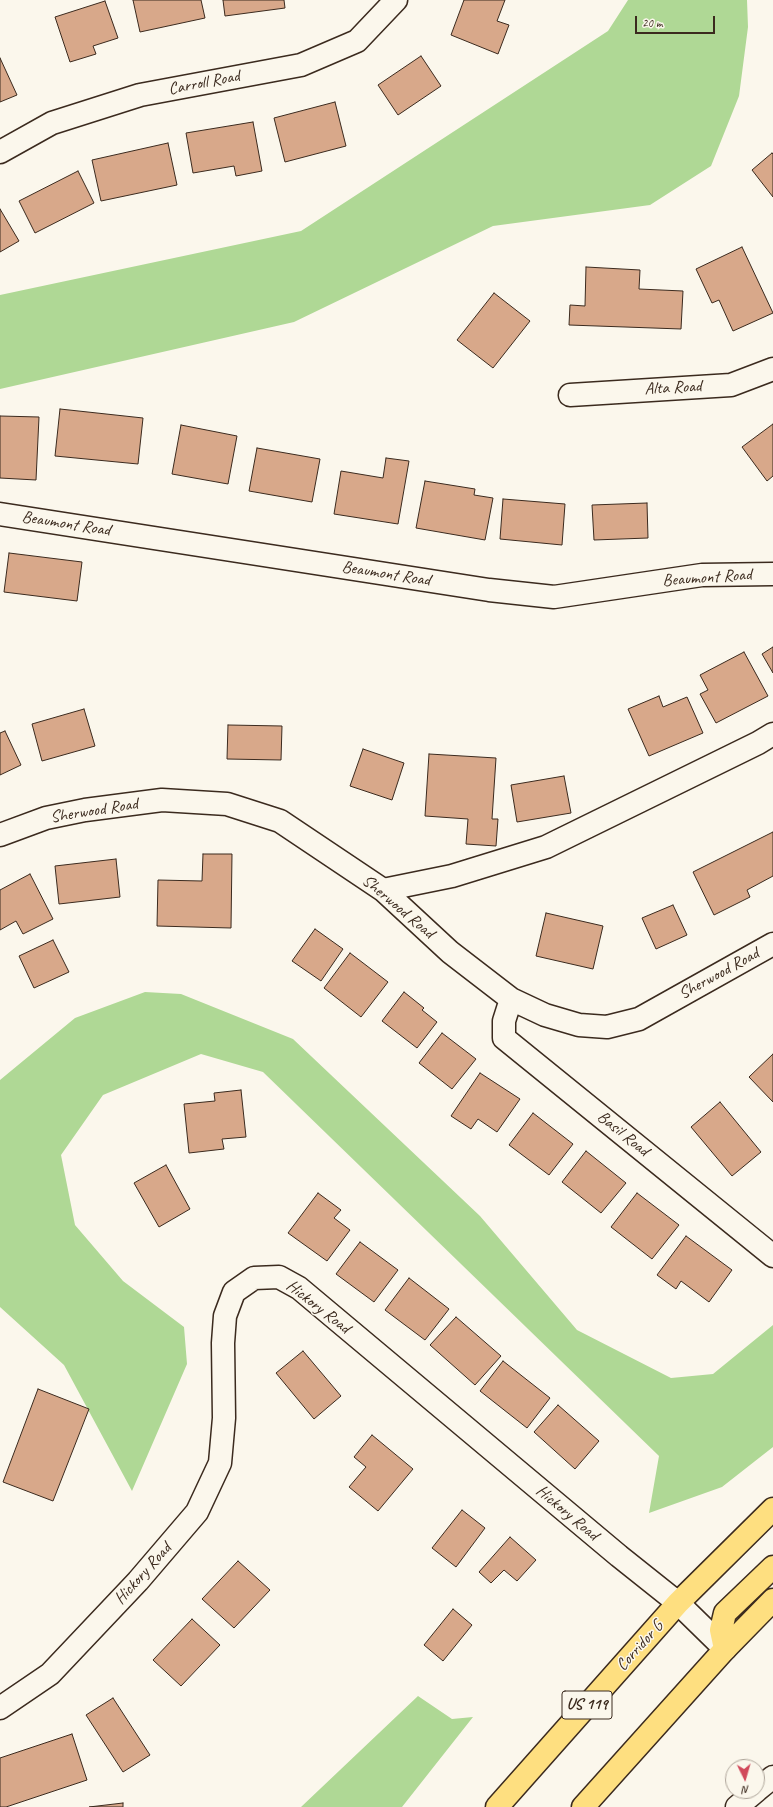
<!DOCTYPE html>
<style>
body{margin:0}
#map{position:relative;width:773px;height:1807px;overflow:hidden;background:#fbf7ec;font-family:Caveat,sans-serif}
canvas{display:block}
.north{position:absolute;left:725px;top:1759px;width:40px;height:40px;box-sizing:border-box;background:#fbf7ec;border:1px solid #aea59a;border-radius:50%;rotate:175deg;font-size:11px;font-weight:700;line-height:16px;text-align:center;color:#3b2a1e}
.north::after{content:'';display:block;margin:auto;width:14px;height:18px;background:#d1495b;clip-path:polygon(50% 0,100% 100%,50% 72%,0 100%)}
.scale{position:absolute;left:635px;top:16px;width:80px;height:18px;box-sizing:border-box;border:2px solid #3b2a1e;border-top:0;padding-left:5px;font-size:12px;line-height:14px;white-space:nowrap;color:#3b2a1e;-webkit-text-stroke:3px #fbf7ec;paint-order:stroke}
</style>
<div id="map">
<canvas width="773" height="1807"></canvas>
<div class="north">N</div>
<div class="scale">20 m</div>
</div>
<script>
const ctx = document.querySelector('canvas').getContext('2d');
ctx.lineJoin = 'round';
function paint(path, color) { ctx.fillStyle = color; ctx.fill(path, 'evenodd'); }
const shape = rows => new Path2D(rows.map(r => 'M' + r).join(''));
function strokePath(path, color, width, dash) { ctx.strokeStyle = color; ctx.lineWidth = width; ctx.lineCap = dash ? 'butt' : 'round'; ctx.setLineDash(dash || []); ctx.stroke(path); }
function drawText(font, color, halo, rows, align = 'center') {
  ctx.font = font + ' Caveat,sans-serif'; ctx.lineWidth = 3; ctx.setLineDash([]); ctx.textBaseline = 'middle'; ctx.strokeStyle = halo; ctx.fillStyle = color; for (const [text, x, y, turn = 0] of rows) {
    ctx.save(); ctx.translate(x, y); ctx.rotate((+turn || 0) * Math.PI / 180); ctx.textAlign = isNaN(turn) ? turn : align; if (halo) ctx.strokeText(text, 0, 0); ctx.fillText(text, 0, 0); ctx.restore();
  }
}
paint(shape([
 [628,0,747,0,748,27,739,96,711,166,650,205,493,226,294,322,0,389,0,295,301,231,608,31],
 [145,992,181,994,293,1039,480,1216,577,1330,671,1378,713,1374,773,1325,773,1447,722,1487,649,1513,659,1456,263,1072,201,1054,103,1095,61,1155,75,1225,123,1281,184,1327,187,1364,132,1491,64,1365,0,1307,0,1080,75,1018],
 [418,1696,452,1719,473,1717,402,1807,301,1807]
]), '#afd895');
const building = shape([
 [133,0,201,0,205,18,140,32,133,0],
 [223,0,284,0,285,8,225,16,223,0],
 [464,0,505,0,497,21,509,25,498,54,451,35,464,0],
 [105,1,118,38,93,46,96,54,70,62,55,17,105,1],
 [421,56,441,86,398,115,378,85,421,56],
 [0,58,17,95,0,102,0,58],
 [335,102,346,146,285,162,274,118,335,102],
 [253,122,262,171,236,176,234,166,193,173,186,133,253,122],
 [168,143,177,185,101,201,92,160,168,143],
 [772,153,773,154,773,197,752,170,772,153],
 [78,171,94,203,35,233,19,201,78,171],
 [0,209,19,241,0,252,0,209],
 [742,247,773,313,733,331,719,300,712,303,696,269,742,247],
 [586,267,640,270,639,289,683,291,681,329,569,325,570,305,585,306,586,267],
 [494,293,530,321,493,368,457,340,494,293],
 [60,409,143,418,138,464,55,456,60,409],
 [0,416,39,417,36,480,0,478,0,416],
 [773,424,773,476,767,481,742,447,773,424],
 [181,425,237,436,228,484,172,474,181,425],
 [257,448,320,459,312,502,249,491,257,448],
 [386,458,409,461,398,524,334,514,341,471,383,478,386,458],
 [425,481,475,489,474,495,493,498,485,540,416,528,425,481],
 [503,499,565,504,562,545,500,539,503,499],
 [647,503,648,538,594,540,592,505,647,503],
 [9,553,82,562,77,601,4,592,9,553],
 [773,647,773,673,762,654,773,647],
 [744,652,768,696,716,723,700,694,708,690,700,675,744,652],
 [659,696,663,707,687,697,703,733,649,756,628,709,659,696],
 [84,709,95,746,42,761,32,724,84,709],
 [228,725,282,726,281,760,227,759,228,725],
 [5,731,21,765,0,775,0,733,5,731],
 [363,749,404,763,392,800,350,786,363,749],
 [429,754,496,758,492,819,498,819,496,846,466,844,468,819,425,816,429,754],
 [564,776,571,813,517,822,511,785,564,776],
 [773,832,773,876,747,890,750,897,714,915,693,872,773,832],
 [203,854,232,854,231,928,157,926,158,880,202,881,203,854],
 [116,859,120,897,59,904,55,866,116,859],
 [30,874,53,919,23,934,16,921,0,930,0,890,30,874],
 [673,905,687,935,656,949,642,918,673,905],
 [546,913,603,926,593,969,536,956,546,913],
 [315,929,343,949,321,981,292,961,315,929],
 [53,940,69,972,34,988,19,956,53,940],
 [350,953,388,982,361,1017,324,988,350,953],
 [404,992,424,1008,422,1010,437,1022,417,1048,382,1021,404,992],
 [442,1033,476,1059,452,1089,419,1063,442,1033],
 [773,1054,773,1102,749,1077,773,1054],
 [480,1073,520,1099,497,1132,478,1119,471,1129,451,1116,480,1073],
 [241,1090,246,1137,222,1139,224,1149,189,1153,184,1104,215,1101,214,1093,241,1090],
 [720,1102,761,1152,732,1176,691,1127,720,1102],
 [533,1113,573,1144,549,1175,509,1145,533,1113],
 [586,1151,626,1183,601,1213,562,1182,586,1151],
 [166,1165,190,1209,159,1227,134,1183,166,1165],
 [318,1193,341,1210,334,1218,350,1230,327,1261,288,1233,318,1193],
 [637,1193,679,1225,652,1259,611,1227,637,1193],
 [686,1236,732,1270,709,1302,681,1281,676,1289,657,1275,686,1236],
 [360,1242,398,1270,374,1302,336,1274,360,1242],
 [409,1278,449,1309,425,1340,385,1310,409,1278],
 [456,1317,501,1356,475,1385,430,1345,456,1317],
 [303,1351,341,1396,314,1419,276,1373,303,1351],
 [503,1361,550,1398,527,1428,480,1391,503,1361],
 [38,1389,89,1409,53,1501,3,1482,38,1389],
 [558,1405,599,1441,575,1469,534,1432,558,1405],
 [372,1435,413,1469,378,1511,349,1487,366,1467,354,1457,372,1435],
 [462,1510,485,1528,456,1567,432,1548,462,1510],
 [510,1537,536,1560,517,1581,504,1570,491,1583,479,1572,510,1537],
 [238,1561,270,1590,234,1628,202,1599,238,1561],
 [453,1609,472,1625,443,1661,424,1645,453,1609],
 [192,1619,220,1645,181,1686,153,1660,192,1619],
 [113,1698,150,1755,123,1772,86,1715,113,1698],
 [72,1734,87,1780,6,1807,0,1807,0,1758,72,1734],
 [123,1803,123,1807,89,1807,123,1803]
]);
paint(building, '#d8a88a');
strokePath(building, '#3b2a1e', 1);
const street = shape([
 [0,152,52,123,140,95,301,65,357,41,396,0],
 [570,395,731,385,773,369],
 [0,514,489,590,554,597,702,575,773,574],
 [0,835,46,818,85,810,162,800,227,804,280,821,383,890,450,952,511,999,545,1015,579,1025,607,1027,639,1019,773,944],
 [383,890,452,876,546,847,758,743,773,734],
 [511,999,504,1021,504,1038,773,1256],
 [0,1708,50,1674,138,1581,197,1512,220,1463,224,1418,223,1343,225,1316,234,1292,254,1278,279,1277,299,1288,619,1556,678,1603,725,1649]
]);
const secondary = shape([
 [757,1790,773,1777],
 [737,1807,756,1791]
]);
const highway = shape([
 [725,1649,721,1630,725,1613,773,1567],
 [497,1807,678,1603,773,1509],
 [583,1807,725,1649,773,1600]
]);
strokePath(street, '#3b2a1e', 25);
strokePath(secondary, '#3b2a1e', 25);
strokePath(highway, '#3b2a1e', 25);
strokePath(street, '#fbf7ec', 22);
strokePath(secondary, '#fbf7ec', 22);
strokePath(highway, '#fedf80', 22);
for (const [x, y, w] of [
 [587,1705,50]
]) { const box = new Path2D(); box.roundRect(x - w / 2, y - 14, w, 28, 3); ctx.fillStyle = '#fbf7ec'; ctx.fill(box); strokePath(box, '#3b2a1e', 1); }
drawText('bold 16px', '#3b2a1e', null, [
 ["US 119",587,1705]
]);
drawText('17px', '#3b2a1e', '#fbf7ec', [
 ["Carroll Road",204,83,-11],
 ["Alta Road",673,388,-3],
 ["Beaumont Road",66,524,9],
 ["Beaumont Road",386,574,9],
 ["Beaumont Road",707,578,-4],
 ["Sherwood Road",94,811,-9],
 ["Sherwood Road",398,907,40],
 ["Sherwood Road",719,974,-29],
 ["Basil Road",623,1134,39],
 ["Hickory Road",318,1307,38],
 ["Hickory Road",567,1513,40],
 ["Hickory Road",143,1574,-48],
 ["Corridor G",640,1646,-48]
]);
</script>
